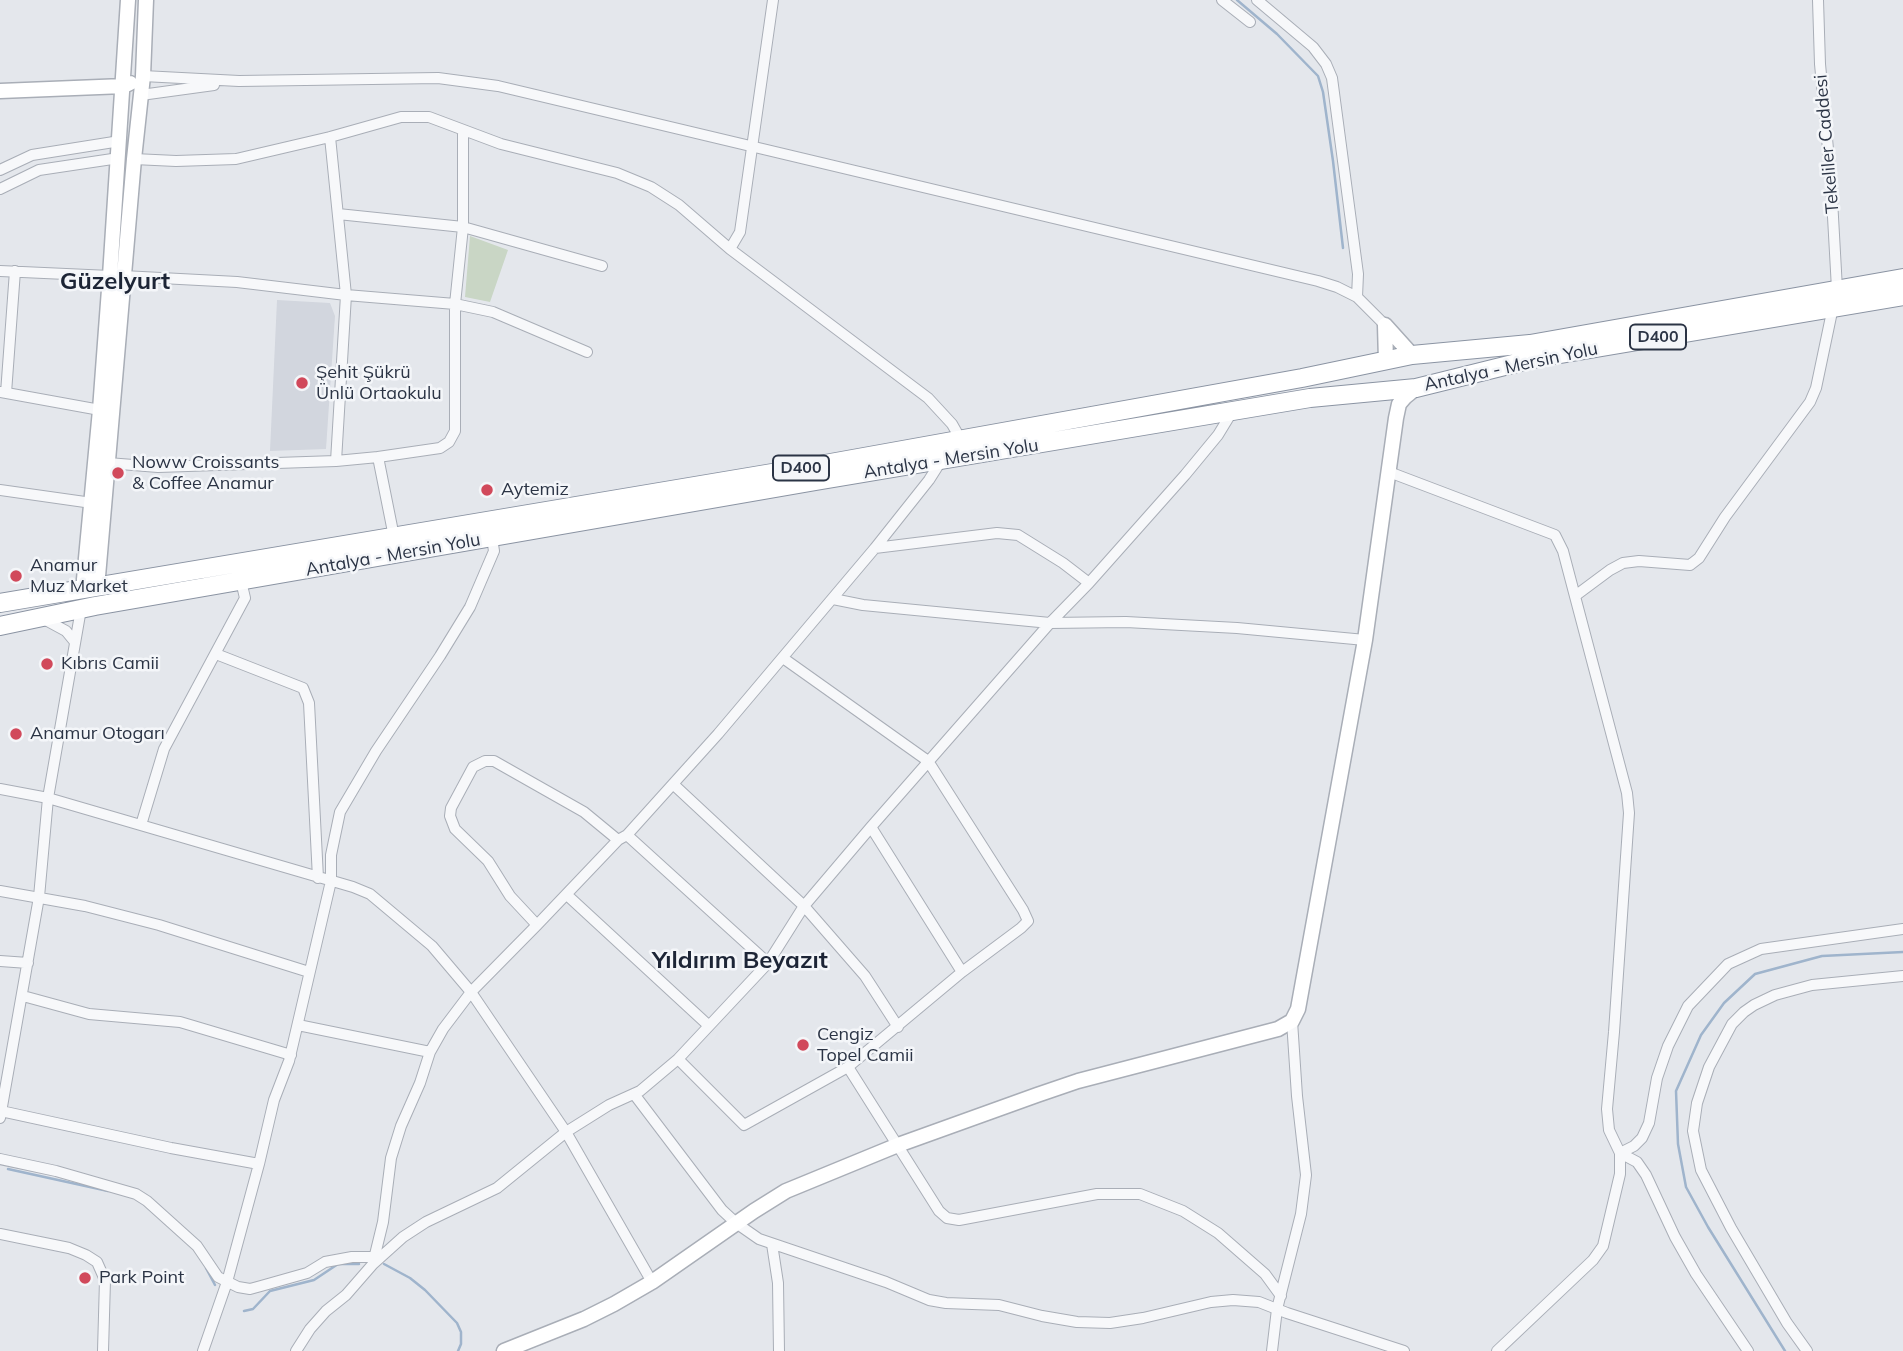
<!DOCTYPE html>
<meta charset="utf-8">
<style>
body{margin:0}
canvas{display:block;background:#e4e7ec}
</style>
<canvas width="1903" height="1351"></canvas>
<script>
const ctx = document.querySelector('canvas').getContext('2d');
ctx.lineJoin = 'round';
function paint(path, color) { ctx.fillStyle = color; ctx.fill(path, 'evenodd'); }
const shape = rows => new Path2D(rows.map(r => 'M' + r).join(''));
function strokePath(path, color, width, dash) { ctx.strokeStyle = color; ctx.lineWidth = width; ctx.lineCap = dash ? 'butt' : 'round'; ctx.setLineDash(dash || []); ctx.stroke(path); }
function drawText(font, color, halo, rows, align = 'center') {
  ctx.font = font + ' Mulish,sans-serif'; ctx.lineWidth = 5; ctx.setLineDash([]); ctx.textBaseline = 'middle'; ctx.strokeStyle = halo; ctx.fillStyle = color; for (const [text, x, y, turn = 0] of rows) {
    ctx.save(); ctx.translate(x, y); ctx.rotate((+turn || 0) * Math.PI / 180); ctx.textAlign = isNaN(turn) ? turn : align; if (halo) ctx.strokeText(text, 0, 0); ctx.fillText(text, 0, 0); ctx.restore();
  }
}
paint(shape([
 [277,300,330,303,335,316,326,449,270,451]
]), '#d2d6de');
paint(shape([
 [470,236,508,250,490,302,465,297]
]), '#c9d6c5');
strokePath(shape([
 [1237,0,1277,34,1318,76,1323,92,1333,161,1343,248],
 [8,1169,108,1191],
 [384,1264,410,1278,425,1290,457,1323,461,1332,461,1344,458,1351],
 [206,1268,215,1285],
 [244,1311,253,1309,270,1291,314,1280,338,1264,359,1264],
 [1785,1351,1708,1227,1686,1187,1678,1144,1676,1091,1701,1035,1724,1003,1755,974,1822,956,1903,952]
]), '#9fb4cc', 2.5);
const street = shape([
 [1222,0,1250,22],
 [1257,0,1313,47,1326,64,1332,78,1358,274,1357,297],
 [1818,0,1820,64,1831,181,1837,289],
 [143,76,239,81,438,78,498,86,1318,281,1337,287,1357,297,1385,325],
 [141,95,214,85],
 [330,137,346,295,336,461],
 [134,159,176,161,236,159,330,137,401,117,429,117,501,144,617,173,651,187,679,205,730,249,928,398,952,424,961,440],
 [0,170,32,155,120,141],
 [0,189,39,170,119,158],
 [338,214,463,227,602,266],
 [730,249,740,232,773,0],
 [0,271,110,276],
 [123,276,237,282,346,295,455,304,493,312,587,352],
 [1,392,100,410],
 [6,393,15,271],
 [378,457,394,537],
 [108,463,158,467,336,461,378,457,440,448,449,442,455,431,455,304,463,227,463,130],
 [1389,472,1555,535,1563,551,1627,793,1629,813,1614,1032,1607,1109,1609,1130,1620,1153,1620,1174,1603,1246,1593,1260,1497,1351],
 [0,490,92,503],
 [875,548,997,533,1018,535,1063,563,1089,583],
 [1575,596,1610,570,1623,563,1639,561,1690,565,1699,558,1725,517,1810,402,1816,388,1833,307],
 [833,599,863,605,1050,623,1126,622,1237,628,1365,640],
 [42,618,66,631,75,642],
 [216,654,303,688,309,703,318,878],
 [673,784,804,906,865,976,898,1027],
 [0,789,48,798,353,887,370,894,432,946,471,992,566,1132,652,1282],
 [141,825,164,749,245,598,241,581],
 [871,827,962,972],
 [627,835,768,963],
 [0,891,85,906,159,925,309,972],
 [567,895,708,1025],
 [537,925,510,896,488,861,455,829,450,816,451,808,473,767,485,761,494,761,584,812,618,840],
 [0,961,28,963],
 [23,996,89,1014,180,1022,291,1055],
 [298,1025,430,1052],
 [678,1059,744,1125,848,1067,962,972,1021,928,1028,921,1023,910,928,761,783,658],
 [848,1067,939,1211,947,1218,959,1220,1097,1194,1140,1194,1183,1211,1218,1233,1265,1274,1281,1296],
 [634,1094,722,1210,736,1223,759,1239,886,1282,929,1300,946,1303,999,1305,1042,1316,1077,1322,1110,1323,1143,1318,1211,1302,1233,1300,1259,1302,1287,1313,1404,1351],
 [1,1111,171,1148,259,1164],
 [0,1118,39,897,48,798,81,609],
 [1620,1153,1634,1146,1642,1138,1649,1123,1657,1078,1668,1046,1688,1006,1728,964,1761,949,1903,929],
 [1620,1153,1637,1162,1646,1175,1675,1237,1696,1274,1748,1351],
 [0,1159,56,1171,136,1194,147,1201,197,1246,218,1277,238,1287,250,1289,261,1286,307,1273,325,1262,352,1257,375,1257],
 [0,1234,69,1248,86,1255,97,1262,105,1280,103,1351],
 [772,1244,778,1283,779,1351],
 [373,1263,383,1222,391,1158,401,1126,420,1083,430,1052,443,1029,471,992,537,925,618,840,627,835,718,734,875,548,929,480,941,461],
 [203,1351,227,1282,259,1164,274,1100,289,1061,331,881,331,855,340,812,376,751,440,656,470,607,494,551,492,538],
 [296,1351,310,1329,326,1311,346,1295,373,1264,403,1237,426,1222,497,1188,566,1132,609,1105,640,1091,678,1059,768,963,804,906,871,827,1050,623,1089,583,1185,475,1218,435,1232,412],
 [1272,1351,1277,1309,1301,1214,1306,1175,1297,1096,1292,1021],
 [1807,1351,1787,1323,1731,1228,1701,1170,1693,1131,1697,1103,1709,1067,1732,1024,1744,1012,1754,1005,1775,995,1812,985,1903,976]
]);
const secondary = shape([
 [0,91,124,86,130,83],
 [1385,325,1412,355],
 [1385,325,1386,361],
 [97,588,134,159,143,76,146,0],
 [83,590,100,410,110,276,128,0],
 [504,1351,584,1319,614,1304,652,1282,754,1211,786,1191,898,1145,1037,1095,1078,1081,1278,1029,1292,1021,1298,1009,1365,640,1396,418,1399,404,1405,397,1416,388]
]);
const highway = shape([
 [0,603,814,466,1302,378,1412,355,1530,344,1903,278],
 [0,626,95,606,816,481,1310,398,1416,388,1537,358,1903,296]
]);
strokePath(street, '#a9aeb7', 12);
strokePath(secondary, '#a9aeb7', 17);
strokePath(highway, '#8b94a3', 20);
strokePath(street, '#f7f8fa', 10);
strokePath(secondary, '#fff', 14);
strokePath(highway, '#fff', 18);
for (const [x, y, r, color] of [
 [302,383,7,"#d1495b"],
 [118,473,7,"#d1495b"],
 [487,490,7,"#d1495b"],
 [16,576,7,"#d1495b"],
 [47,664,7,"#d1495b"],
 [16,734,7,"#d1495b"],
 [803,1045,7,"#d1495b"],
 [85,1278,7,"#d1495b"]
]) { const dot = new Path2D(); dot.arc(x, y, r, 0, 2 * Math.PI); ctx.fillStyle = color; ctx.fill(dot); strokePath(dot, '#f4f6f9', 2.5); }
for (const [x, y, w] of [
 [1658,337,56],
 [801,468,56]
]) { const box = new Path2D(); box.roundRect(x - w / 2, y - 12.5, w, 25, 5); ctx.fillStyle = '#f4f6f9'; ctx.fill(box); strokePath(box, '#2b3445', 2); }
drawText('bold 16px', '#2b3445', null, [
 ["D400",1658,337],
 ["D400",801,468]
]);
drawText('18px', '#2b3445', '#f4f6f9', [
 ["Tekeliler Caddesi",1827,144,-95],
 ["Antalya - Mersin Yolu",1511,367,-12],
 ["Antalya - Mersin Yolu",951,459,-9],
 ["Antalya - Mersin Yolu",393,555,-10]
]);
drawText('18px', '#2b3445', '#f4f6f9', [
 ["Şehit Şükrü",316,373],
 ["Ünlü Ortaokulu",316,394],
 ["Noww Croissants",132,463],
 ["& Coffee Anamur",132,484],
 ["Aytemiz",501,490],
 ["Anamur",30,566],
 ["Muz Market",30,587],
 ["Kıbrıs Camii",61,664],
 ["Anamur Otogarı",30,734],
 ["Cengiz",817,1035],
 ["Topel Camii",817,1056],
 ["Park Point",99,1278]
], 'left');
drawText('bold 24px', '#1d2536', '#f4f6f9', [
 ["Güzelyurt",115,282],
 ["Yıldırım Beyazıt",740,961]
]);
</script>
